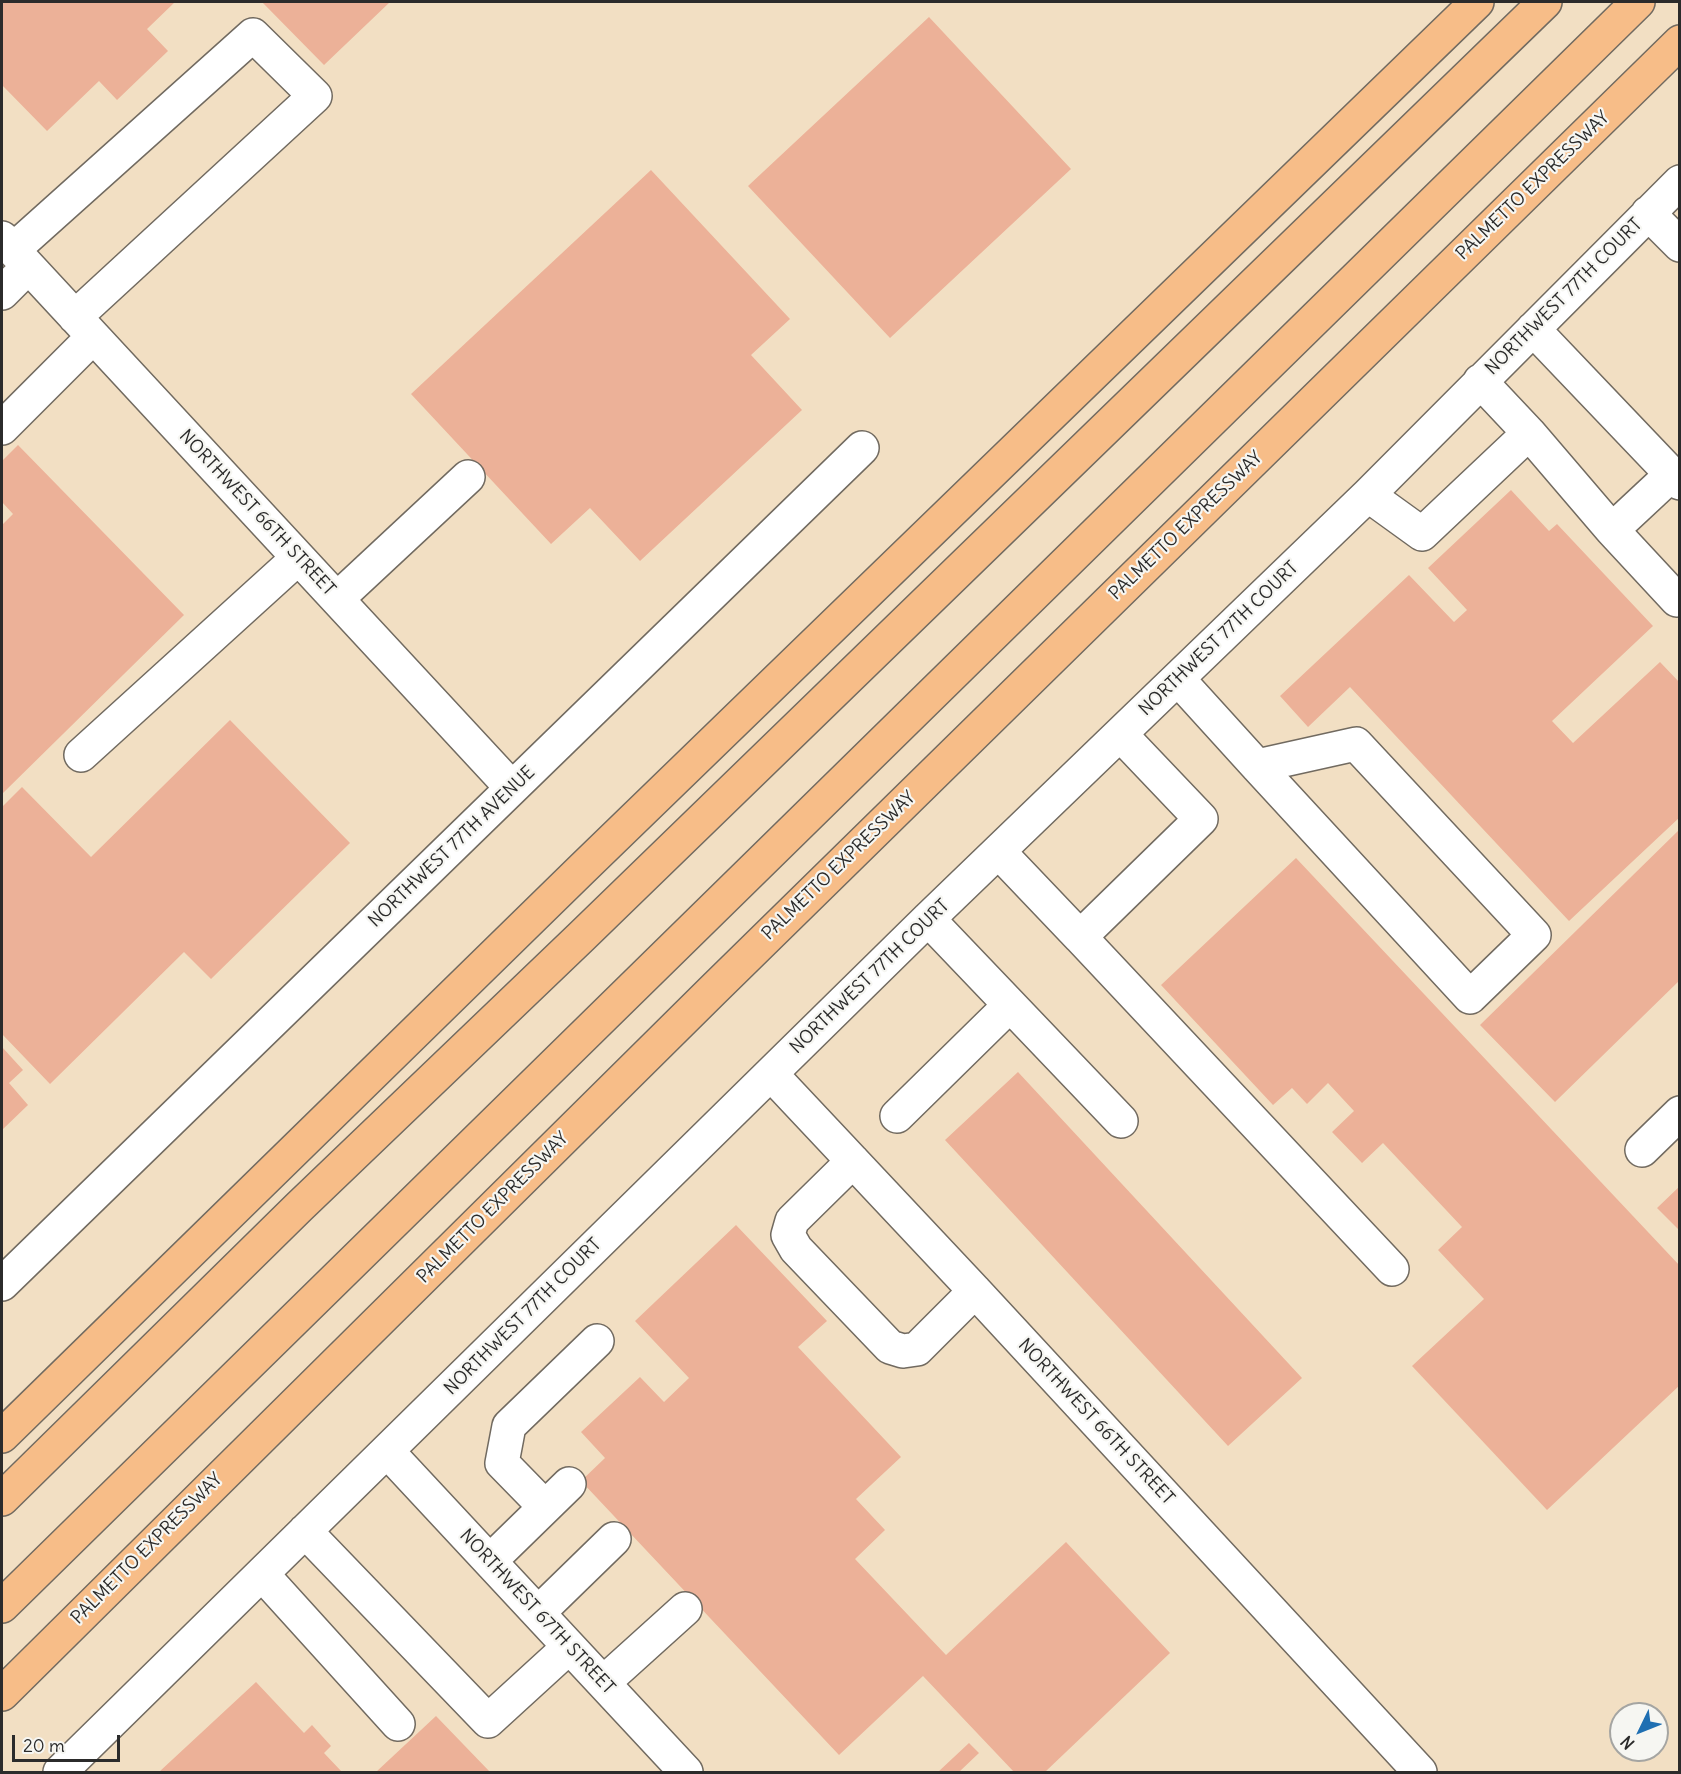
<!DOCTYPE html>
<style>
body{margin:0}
#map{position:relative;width:1681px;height:1774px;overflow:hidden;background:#f2dfc3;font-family:Delius,sans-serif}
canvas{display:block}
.frame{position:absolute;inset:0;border:3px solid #2b2b2b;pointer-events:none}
.north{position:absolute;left:1609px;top:1702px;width:60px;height:60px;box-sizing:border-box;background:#f6f6f2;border:2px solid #a5a5a2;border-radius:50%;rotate:227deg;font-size:16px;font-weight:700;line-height:24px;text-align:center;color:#2b2b2b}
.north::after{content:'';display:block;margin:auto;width:21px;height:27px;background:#1f6fb2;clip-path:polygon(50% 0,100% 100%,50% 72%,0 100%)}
.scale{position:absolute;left:12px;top:1735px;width:108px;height:27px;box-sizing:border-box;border:3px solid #2b2b2b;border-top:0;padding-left:8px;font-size:18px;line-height:21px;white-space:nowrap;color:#2b2b2b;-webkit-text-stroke:4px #f6f6f2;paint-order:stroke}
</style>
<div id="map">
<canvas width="1681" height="1774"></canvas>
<div class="frame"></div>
<div class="north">N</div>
<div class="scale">20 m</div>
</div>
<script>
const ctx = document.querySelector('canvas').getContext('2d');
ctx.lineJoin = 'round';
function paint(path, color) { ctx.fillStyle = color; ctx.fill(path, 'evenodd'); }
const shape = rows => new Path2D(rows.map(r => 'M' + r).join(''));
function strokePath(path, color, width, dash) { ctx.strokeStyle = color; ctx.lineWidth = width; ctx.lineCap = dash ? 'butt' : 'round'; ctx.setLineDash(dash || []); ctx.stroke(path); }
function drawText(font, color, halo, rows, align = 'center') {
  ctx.font = font + ' Delius,sans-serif'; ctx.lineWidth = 4.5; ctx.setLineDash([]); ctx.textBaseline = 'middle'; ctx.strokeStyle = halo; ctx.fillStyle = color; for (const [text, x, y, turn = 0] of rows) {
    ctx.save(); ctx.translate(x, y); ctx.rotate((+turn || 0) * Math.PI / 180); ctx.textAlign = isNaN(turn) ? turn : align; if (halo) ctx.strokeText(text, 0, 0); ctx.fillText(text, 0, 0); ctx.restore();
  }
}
paint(shape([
 [2,2,175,2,147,29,168,51,117,100,99,81,47,131,2,85],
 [262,2,390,2,324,65],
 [929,17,1071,169,890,338,748,186],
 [651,170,790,319,751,355,802,410,640,561,590,508,551,544,411,394],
 [18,445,184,615,2,794,2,525,13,514,2,502,2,461],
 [1511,490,1549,531,1557,524,1653,626,1552,721,1573,743,1660,662,1680,683,1680,817,1569,921,1350,687,1308,727,1280,696,1409,575,1454,622,1467,610,1428,568],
 [230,720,350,843,211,979,184,952,50,1084,2,1034,2,807,22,787,91,857],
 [1680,829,1680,980,1555,1102,1480,1025],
 [1296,858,1680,1266,1680,1385,1547,1510,1412,1366,1484,1299,1438,1250,1462,1227,1383,1143,1362,1163,1332,1132,1354,1111,1328,1083,1307,1104,1292,1088,1273,1105,1161,985],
 [2,1047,23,1070,9,1083,28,1105,2,1130],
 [1018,1072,1302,1378,1228,1446,945,1140],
 [1680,1186,1680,1231,1657,1208],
 [736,1225,827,1321,798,1347,901,1457,856,1499,885,1530,855,1559,946,1655,1066,1542,1170,1653,1045,1772,1014,1772,923,1676,839,1755,581,1481,605,1458,581,1432,640,1377,664,1402,689,1378,635,1321],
 [256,1682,304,1733,312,1725,331,1746,324,1753,342,1772,159,1772],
 [436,1716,490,1772,376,1772],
 [969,1743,979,1753,959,1772,938,1772]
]), '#ecb198');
const minor = shape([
 [1648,213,1680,245],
 [2,238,512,788],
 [13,250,253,35,315,96,75,317],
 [2,293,28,267],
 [1533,329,1680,483],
 [1480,381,1529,433,1612,530,1677,600],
 [2,428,93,337],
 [1368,495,1422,534,1529,433],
 [1612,530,1671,475],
 [337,599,468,477],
 [1178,679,1257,766,1470,997,1534,935,1356,744,1257,766],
 [81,755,298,558],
 [999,852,1080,937,1201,819,1121,735],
 [928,919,1121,1121],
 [1080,937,1392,1269],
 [771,1074,975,1291,1420,1772],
 [897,1116,1009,1006],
 [1642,1150,1680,1113],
 [853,1161,792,1221,788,1235,796,1249,890,1347,903,1351,917,1349,975,1291],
 [2,1284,862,448],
 [387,1451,686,1772],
 [545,1507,502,1463,509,1426,597,1341],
 [305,1531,488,1721,569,1647],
 [490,1561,569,1484],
 [262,1574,398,1724],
 [538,1613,614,1539],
 [603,1683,685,1609],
 [60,1772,928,919,1368,495,1680,182]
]);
const highway = shape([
 [2,1436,582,869,1477,2],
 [2,1499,299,1207,581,937,1545,2],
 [2,1606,1638,2],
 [2,1694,714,989,1680,42]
]);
strokePath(minor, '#716a60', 36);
strokePath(highway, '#716a60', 36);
strokePath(minor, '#fff', 33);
strokePath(highway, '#f7bd88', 33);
drawText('18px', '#2b2b2b', '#f6f6f2', [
 ["PALMETTO EXPRESSWAY",1533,186,-44],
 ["NORTHWEST 77TH COURT",1564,297,-45],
 ["NORTHWEST 66TH STREET",257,513,47],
 ["PALMETTO EXPRESSWAY",1186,526,-44],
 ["NORTHWEST 77TH COURT",1219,639,-44],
 ["NORTHWEST 77TH AVENUE",452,847,-44],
 ["PALMETTO EXPRESSWAY",839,866,-44],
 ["NORTHWEST 77TH COURT",870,977,-44],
 ["PALMETTO EXPRESSWAY",493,1208,-45],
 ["NORTHWEST 77TH COURT",523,1317,-45],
 ["NORTHWEST 66TH STREET",1096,1422,47],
 ["PALMETTO EXPRESSWAY",147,1549,-45],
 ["NORTHWEST 67TH STREET",537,1612,47]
]);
</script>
